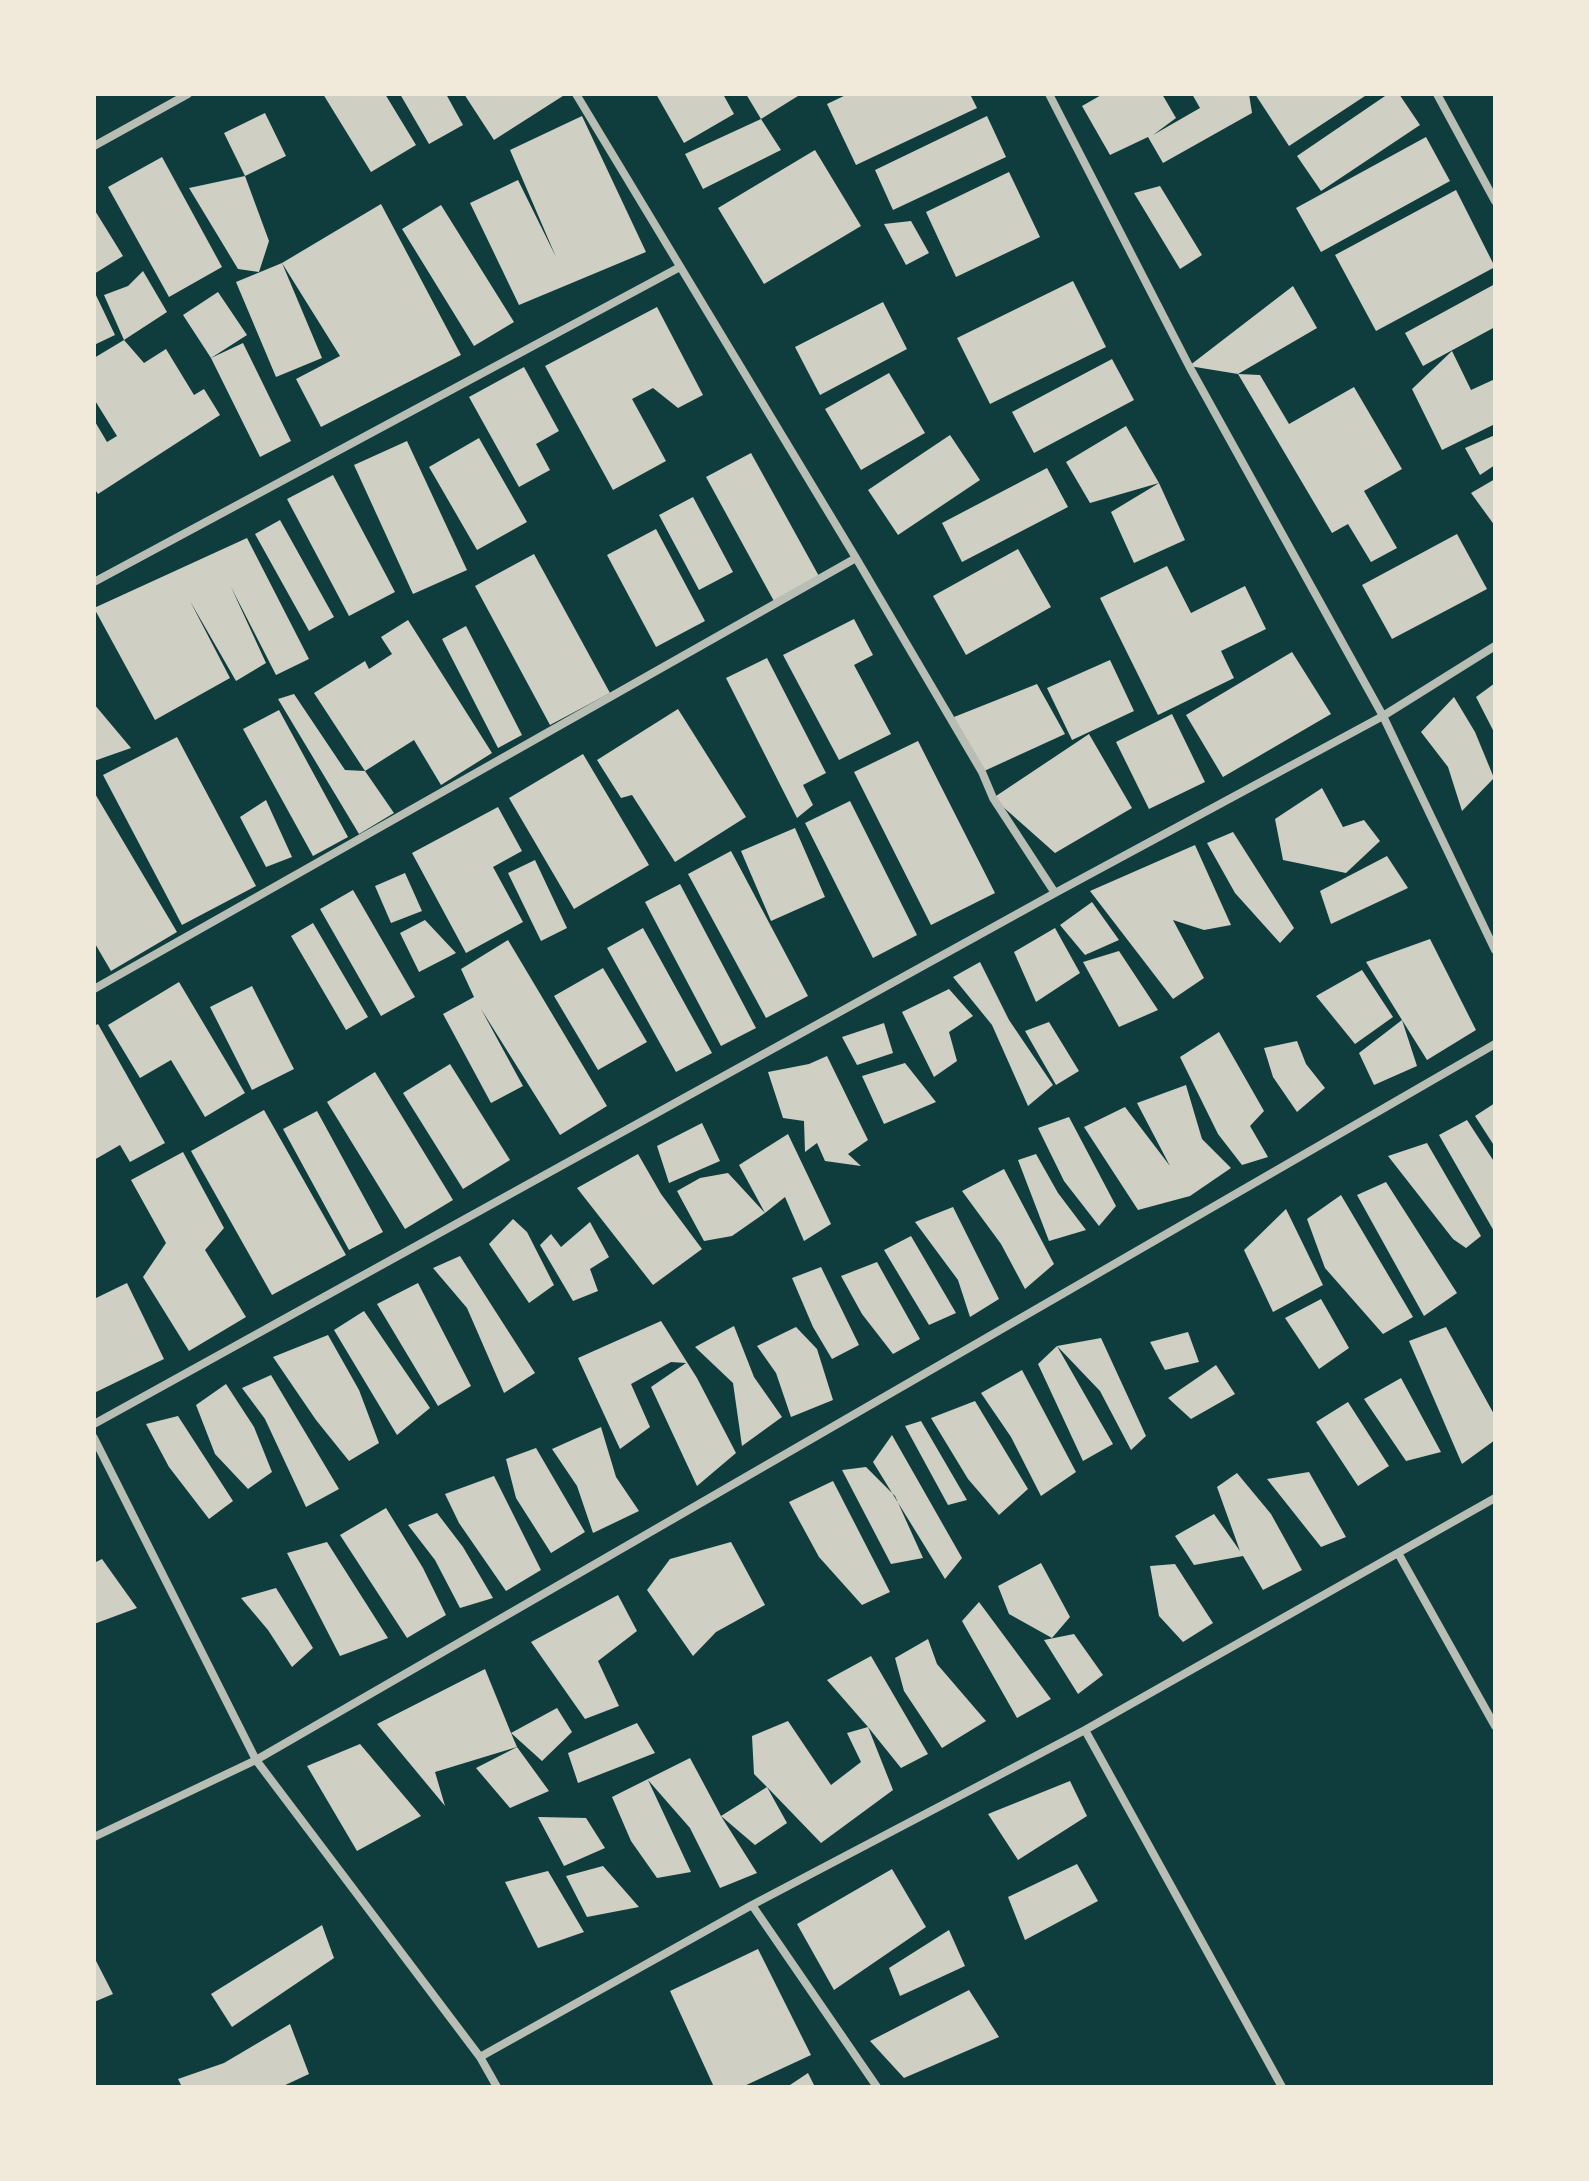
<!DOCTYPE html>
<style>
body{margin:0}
#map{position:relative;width:1589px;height:2181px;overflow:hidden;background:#0f3d3e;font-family:Inter,sans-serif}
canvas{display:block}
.frame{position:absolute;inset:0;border:96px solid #f1e9da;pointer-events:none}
</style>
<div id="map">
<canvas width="1589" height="2181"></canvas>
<div class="frame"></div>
</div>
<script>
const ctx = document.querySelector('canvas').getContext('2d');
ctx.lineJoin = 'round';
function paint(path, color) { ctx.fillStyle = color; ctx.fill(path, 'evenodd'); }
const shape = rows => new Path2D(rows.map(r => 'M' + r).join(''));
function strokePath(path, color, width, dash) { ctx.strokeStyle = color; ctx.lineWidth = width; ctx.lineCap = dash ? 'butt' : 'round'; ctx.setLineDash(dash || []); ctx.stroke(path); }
paint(shape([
 [323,94,385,94,416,145,371,172],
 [400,94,446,94,463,125,429,144],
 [464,94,566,94,494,140],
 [656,94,723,94,734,114,684,143],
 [746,94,797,94,798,96,761,119],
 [848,94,970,94,977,108,856,165,827,104],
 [1103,94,1162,94,1176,118,1153,135,1200,108,1192,94,1249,94,1252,113,1163,163,1148,137,1110,155,1082,106],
 [1255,94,1368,94,1289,146],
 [1388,94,1399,94,1420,125,1321,191,1297,156],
 [265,113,286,156,245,176,224,133],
 [582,116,646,252,519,305,470,203,518,180,556,257,510,150],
 [987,116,1006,157,893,210,875,170],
 [761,119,781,150,703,189,685,154],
 [1426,137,1450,181,1321,252,1296,208],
 [815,150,861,226,764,284,718,208],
 [162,157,222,267,169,297,108,187],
 [1009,172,1040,237,956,277,926,212],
 [245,176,269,241,259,272,238,269,189,188],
 [1160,186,1202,255,1180,269,1134,193],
 [1456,190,1495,267,1376,331,1335,255],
 [381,204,461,355,321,427,296,379,340,356,282,263],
 [441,205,514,322,474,346,402,229],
 [94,209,123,256,94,274],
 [911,221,929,253,906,265,884,224],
 [282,263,322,358,276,377,236,282],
 [143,271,167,312,124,340,144,363,166,349,194,395,204,389,220,415,98,494,94,488,94,420,107,442,117,436,94,399,94,358,124,340,104,295,128,286],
 [1073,281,1106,347,990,404,957,338],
 [1495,284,1495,327,1423,366,1405,333],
 [1293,286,1317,328,1238,374,1189,366],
 [94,291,115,335,94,345],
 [218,292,247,335,211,358,243,343,291,441,260,457,211,358,183,315],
 [883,302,907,349,820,395,795,347],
 [657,307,703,395,678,408,653,388,632,399,666,461,613,490,545,366],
 [1452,351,1471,390,1495,379,1495,424,1442,450,1412,389],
 [1112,359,1134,400,1034,453,1012,412],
 [524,367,559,431,536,444,550,470,519,487,469,397],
 [889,373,925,433,861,470,825,409],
 [1238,374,1260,375,1289,424,1354,387,1402,469,1364,491,1397,548,1371,562,1348,524,1332,533],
 [1126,426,1159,483,1090,503,1066,462],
 [950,435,980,480,898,535,868,490],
 [1495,435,1495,465,1480,475,1465,448],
 [479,438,527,522,477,550,429,467],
 [407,441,467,570,413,594,354,465],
 [751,453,820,578,775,603,706,477],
 [1047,468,1068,507,962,562,942,523],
 [333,475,395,592,349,616,287,499],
 [1495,479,1495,526,1471,493],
 [1159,483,1185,540,1134,563,1111,512],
 [693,497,733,572,699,590,659,515],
 [280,520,334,617,309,631,255,534],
 [656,529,705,621,656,647,607,555],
 [1457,534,1487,589,1392,639,1362,585],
 [247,538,309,659,276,675,231,587,266,663,236,681,190,601,230,678,155,720,94,608],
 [1018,549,1051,607,966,655,933,596],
 [534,554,610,693,550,725,475,586],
 [1167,566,1191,613,1245,586,1266,629,1221,651,1234,678,1158,715,1100,598],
 [854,619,873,655,854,665,891,734,839,760,783,655],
 [408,620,492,753,441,785,414,740,365,771,314,693,365,661,369,669,392,654,381,637],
 [466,626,522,735,498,748,442,639],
 [1292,652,1331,714,1223,777,1186,715],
 [767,658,826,773,803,785,813,805,797,818,726,678],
 [1110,660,1134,711,1072,740,1047,688],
 [1495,683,1495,734,1476,697],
 [1037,684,1065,734,982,772,949,719],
 [294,694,345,770,365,771,394,813,359,834,278,699],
 [1454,697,1475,732,1494,778,1462,811,1448,767,1421,732],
 [94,704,131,748,94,761],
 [678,709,746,817,675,862,632,795,621,798,597,760],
 [279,710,348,837,313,856,243,729],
 [1172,714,1205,782,1149,809,1116,742],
 [1089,734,1132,808,1055,853,993,798],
 [177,737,256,886,182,925,103,775],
 [918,741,995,893,931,925,854,772],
 [583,754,649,865,574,909,509,798],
 [1322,788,1343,827,1364,820,1380,841,1346,873,1283,860,1275,819],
 [94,792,177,932,111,971,94,942],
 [266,800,292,857,266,867,240,817],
 [850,801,917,935,873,958,805,823],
 [498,807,522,851,493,867,523,922,466,953,412,853],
 [795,828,825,897,771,921,741,851],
 [1233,832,1294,928,1280,943,1235,893,1207,843],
 [1195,845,1231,925,1204,930,1173,920,1204,978,1173,999,1090,891],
 [731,851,808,996,766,1018,688,874],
 [1387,856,1408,888,1331,924,1320,891],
 [535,860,567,928,541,941,508,873],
 [405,873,422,911,391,923,375,886],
 [680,884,756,1028,721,1046,645,902],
 [353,890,415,997,381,1016,320,909],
 [1092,902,1119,940,1085,955,1060,925],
 [425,920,456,953,419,972,400,933],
 [313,923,368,1017,346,1030,291,936],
 [643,928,712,1053,676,1072,607,948],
 [1055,928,1080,973,1036,1002,1014,952],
 [1430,939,1476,1030,1427,1060,1402,1020,1417,1066,1374,1085,1359,1053,1402,1020,1366,962],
 [508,940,607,1106,560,1135,481,1009,523,1086,491,1103,443,1014,474,997,461,969],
 [1119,951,1158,1010,1119,1027,1083,962],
 [980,962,1009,1020,1053,1085,1028,1106,992,1025,953,977],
 [603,968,647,1042,598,1070,554,996],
 [1362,970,1393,1017,1355,1044,1316,996],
 [179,982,245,1093,205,1117,171,1060,140,1078,108,1025],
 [252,986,294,1069,252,1090,210,1007],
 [949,989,973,1016,949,1032,957,1061,934,1077,902,1012],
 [1049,1022,1079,1071,1056,1085,1025,1031],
 [884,1023,893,1053,857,1065,842,1037],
 [98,1024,165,1143,130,1162,120,1145,94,1160,94,1026],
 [1219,1032,1264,1111,1250,1126,1268,1157,1242,1165,1218,1134,1180,1057],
 [1297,1041,1306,1064,1325,1088,1297,1112,1273,1077,1264,1048],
 [827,1056,868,1140,848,1154,861,1166,825,1161,817,1143,805,1152,804,1121,783,1118,768,1072,809,1064],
 [905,1063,936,1102,884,1124,862,1076],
 [450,1064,510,1160,463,1189,403,1093],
 [375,1072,453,1200,405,1229,327,1102],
 [1186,1085,1202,1139,1231,1168,1190,1196,1138,1210,1084,1127,1125,1107,1170,1166,1137,1103],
 [1495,1103,1495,1147,1475,1116],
 [264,1110,346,1255,272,1295,191,1151],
 [317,1111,383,1232,349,1250,283,1129],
 [1069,1117,1116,1206,1099,1226,1064,1181,1038,1128],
 [1467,1120,1495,1163,1495,1233,1439,1135],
 [702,1123,720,1161,669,1183,657,1146],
 [788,1134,831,1224,804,1241,785,1197,765,1213,732,1236,704,1241,677,1191,700,1178,728,1173,765,1213,739,1165],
 [1427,1143,1481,1236,1466,1248,1453,1239,1388,1156],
 [183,1152,224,1228,205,1250,246,1317,189,1351,143,1277,166,1243,131,1180],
 [638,1154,661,1194,702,1249,653,1285,577,1188],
 [1036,1154,1058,1193,1086,1230,1049,1241,1018,1160],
 [1004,1169,1054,1264,1025,1289,1001,1244,962,1191],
 [1386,1182,1457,1293,1424,1316,1357,1195],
 [1341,1195,1413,1317,1383,1334,1325,1268,1307,1219],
 [953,1207,999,1299,970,1317,958,1280,915,1222],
 [1286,1209,1323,1285,1273,1312,1244,1250],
 [513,1219,527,1232,554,1285,529,1303,489,1244],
 [590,1222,609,1257,590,1269,598,1291,573,1301,540,1245,551,1234,561,1247],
 [911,1236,956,1313,929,1325,884,1250],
 [460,1256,535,1373,504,1393,467,1308,433,1268],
 [877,1262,920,1339,893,1354,862,1314,841,1276],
 [821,1267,859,1345,832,1359,813,1327,792,1278],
 [127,1283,164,1359,94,1393,94,1299],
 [418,1283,471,1386,438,1406,377,1304],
 [1321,1299,1349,1348,1319,1369,1285,1318],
 [364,1311,430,1408,397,1435,334,1330],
 [661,1321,697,1378,736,1453,697,1486,651,1387,686,1363,671,1362,631,1384,650,1427,620,1449,578,1358],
 [734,1326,754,1377,782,1417,742,1446,733,1383,695,1347],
 [796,1327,817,1349,833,1400,791,1417,776,1373,757,1346],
 [1446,1327,1495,1416,1495,1440,1462,1464,1409,1341],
 [1188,1332,1199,1362,1165,1370,1150,1342],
 [328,1335,359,1390,379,1443,349,1461,316,1420,273,1357],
 [1101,1338,1146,1436,1131,1450,1100,1391,1057,1346],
 [1057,1346,1113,1444,1083,1461,1038,1364],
 [1216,1365,1235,1394,1191,1419,1168,1398],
 [1022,1370,1076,1472,1041,1496,1011,1437,981,1393],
 [271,1375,339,1489,306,1507,265,1419,242,1388],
 [1401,1378,1441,1452,1406,1461,1364,1399],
 [226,1384,254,1427,272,1472,248,1489,215,1454,196,1405],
 [975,1401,1028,1489,999,1515,968,1479,931,1418],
 [1348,1402,1389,1466,1358,1486,1316,1422],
 [178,1416,233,1501,209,1519,169,1467,146,1424],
 [921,1421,967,1500,948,1505,905,1426],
 [601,1427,616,1477,639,1511,593,1533,577,1486,552,1449],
 [892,1435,962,1558,945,1579,873,1462],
 [536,1448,585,1532,551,1553,516,1498,506,1459],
 [866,1467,895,1496,923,1558,891,1564,842,1470],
 [1309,1472,1346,1537,1321,1547,1267,1479],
 [1237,1473,1271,1514,1302,1570,1263,1590,1243,1556,1194,1565,1175,1536,1214,1514,1240,1551,1217,1487],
 [494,1476,541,1570,506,1591,459,1523,445,1494],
 [833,1481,890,1592,862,1605,819,1557,789,1502],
 [386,1508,423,1568,446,1615,407,1638,340,1535],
 [437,1513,463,1547,493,1598,460,1608,435,1560,408,1525],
 [327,1542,388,1638,340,1656,287,1553],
 [731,1542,765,1605,716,1632,693,1656,647,1590,670,1559],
 [102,1559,137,1608,94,1624,94,1563],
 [1041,1563,1070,1617,1052,1638,1009,1614,998,1586],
 [1175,1564,1213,1623,1183,1642,1159,1616,1150,1566],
 [276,1588,313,1648,292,1667,268,1630,241,1598],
 [618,1595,637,1631,598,1661,619,1706,585,1719,531,1642],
 [979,1602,1051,1699,1017,1718,962,1621],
 [1074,1634,1103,1675,1078,1694,1044,1640],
 [928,1639,937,1664,986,1721,942,1748,904,1691,895,1658],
 [871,1656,928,1754,901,1768,868,1727,893,1790,821,1843,767,1787,787,1823,755,1845,721,1816,757,1873,720,1888,690,1828,648,1780,691,1872,657,1878,631,1841,612,1797,690,1758,721,1816,767,1787,754,1774,752,1736,788,1721,831,1785,861,1762,847,1733,868,1727,827,1680],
 [485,1669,511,1733,557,1708,572,1732,542,1761,511,1733,517,1747,549,1791,510,1808,476,1768,517,1747,435,1772,445,1806,377,1724],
 [637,1723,655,1753,578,1783,568,1753],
 [360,1744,421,1816,357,1851,307,1766],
 [1070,1781,1087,1816,1018,1860,988,1814],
 [538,1817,586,1818,605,1848,564,1866],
 [1077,1864,1098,1901,1025,1940,1008,1897],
 [603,1866,639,1907,587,1917,566,1876],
 [892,1869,926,1927,834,1990,797,1924],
 [548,1871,584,1932,538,1948,505,1882],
 [322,1925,334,1958,232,2027,211,1994],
 [949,1930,965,1966,900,1996,889,1968],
 [758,1949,811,2055,742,2087,714,2087,670,1991],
 [94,1957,113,1994,94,2002],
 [969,1990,999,2037,904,2078,870,2041],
 [290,2024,309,2074,281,2087,182,2087,178,2079,224,2063],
 [808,2073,815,2087,787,2087]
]), '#cfcfc3');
strokePath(shape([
 [576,94,856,558,982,772,993,798,1055,893],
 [1049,94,1189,366,1383,716,1495,950],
 [1437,94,1495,201],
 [94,146,188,94],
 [94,582,680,267],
 [94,989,856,558],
 [94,1424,1055,893,1383,716,1495,646],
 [94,1438,256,1760,480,2057,497,2087],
 [1398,1553,1495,1726],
 [1085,1730,1282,2087],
 [94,1837,256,1760,1495,1044],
 [752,1905,877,2087],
 [480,2057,752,1905,1085,1730,1495,1498]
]), '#b8beb3', 8);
</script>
